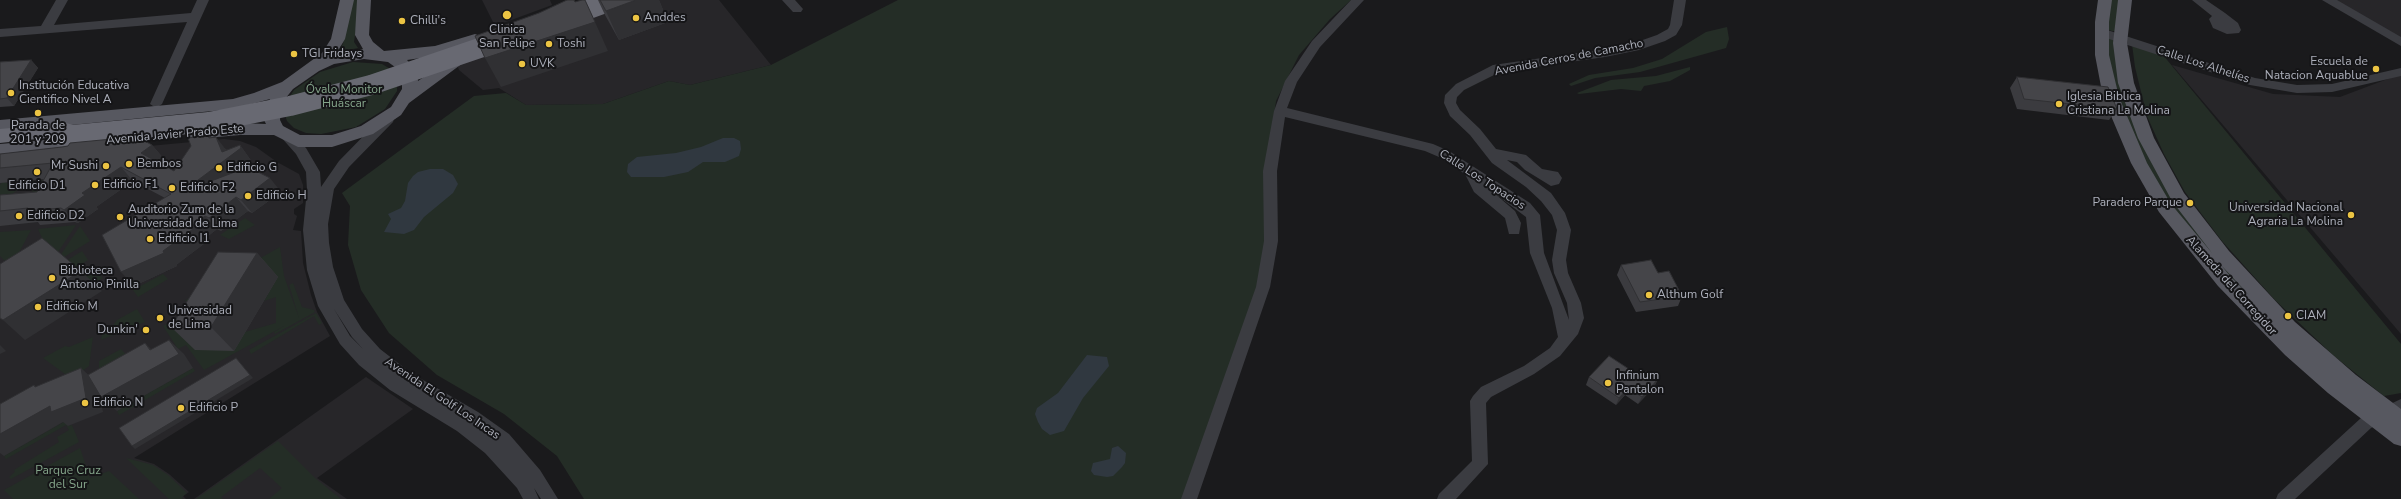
<!DOCTYPE html>
<meta charset="utf-8">
<style>
body{margin:0}
canvas{display:block;background:#1a1a1c}
</style>
<canvas width="2401" height="499"></canvas>
<script>
const ctx = document.querySelector('canvas').getContext('2d');
ctx.lineJoin = 'round';
function paint(path, color) { ctx.fillStyle = color; ctx.fill(path, 'evenodd'); }
const shape = rows => new Path2D(rows.map(r => 'M' + r).join(''));
function strokePath(path, color, width, dash) { ctx.strokeStyle = color; ctx.lineWidth = width; ctx.lineCap = dash ? 'butt' : 'round'; ctx.setLineDash(dash || []); ctx.stroke(path); }
function drawText(font, color, halo, rows, align = 'center') {
  ctx.font = font + ' "Nunito Sans",sans-serif'; ctx.lineWidth = 4; ctx.setLineDash([]); ctx.textBaseline = 'middle'; ctx.strokeStyle = halo; ctx.fillStyle = color; for (const [text, x, y, turn = 0] of rows) {
    ctx.save(); ctx.translate(x, y); ctx.rotate((+turn || 0) * Math.PI / 180); ctx.textAlign = isNaN(turn) ? turn : align; if (halo) ctx.strokeText(text, 0, 0); ctx.fillText(text, 0, 0); ctx.restore();
  }
}
paint(shape([
 [482,0,550,0,552,5,495,26],
 [629,0,719,0,771,65,690,85,669,81,603,104,526,105,499,88,483,90,459,70,457,64],
 [2335,0,2401,0,2401,38],
 [2172,65,2273,94,2340,97,2401,74,2401,334],
 [224,139,240,141,256,147,277,162,299,174,303,185,303,203,294,209,294,214,297,216,293,230,301,231,303,263,311,295,317,312,330,336,134,458,154,464,169,474,189,492,183,496,186,499,0,499,0,160],
 [366,377,413,409,317,478,347,499,194,499]
]), '#272629');
paint(shape([
 [350,0,360,0,354,42,358,48,337,52,343,44],
 [898,0,1351,0,1330,19,1299,55,1276,101,1266,169,1268,225,1259,288,1185,499,584,499,557,456,504,414,437,375,389,333,361,290,348,245,350,206,342,193,474,96,506,93,526,105,603,104,669,81,690,85,771,65],
 [2110,0,2120,0,2115,31,2112,31,2109,30,2107,15],
 [1727,27,1729,39,1726,48,1640,72,1595,78,1571,86,1569,84,1589,75,1633,68,1662,59,1706,32],
 [2107,37,2114,38,2148,152,2267,310,2251,305,2157,188,2112,85],
 [2132,44,2163,55,2401,344,2401,393,2384,396,2334,356,2275,300,2222,241,2185,192,2164,154,2147,116,2135,67],
 [353,62,382,64,392,70,397,78,397,91,385,109,356,127,321,134,306,133,294,128,287,121,284,112,287,101,294,90,320,72],
 [1690,67,1690,70,1670,81,1644,86,1641,91,1621,89,1579,94,1577,93,1611,80,1656,76],
 [5,177,5,183,10,183,48,180,38,192,33,192,30,188,19,189,12,194,0,195,0,185],
 [245,218,255,225,229,239,220,235],
 [76,225,54,258,51,258,38,229],
 [80,226,90,241,56,262],
 [31,230,14,262,8,264,0,256,0,232],
 [280,247,284,276,299,318,289,285,293,283,302,307,314,310,315,312,275,334,274,332,284,326,204,370,186,345,178,349,163,326,170,322,173,324,245,332,276,323,276,297,264,301,277,278,225,301,184,301],
 [82,251,88,260,75,268,66,261],
 [90,268,103,278,93,284,81,273],
 [163,274,168,279,138,297,133,290],
 [137,309,145,322,101,340,102,334,109,331,117,320],
 [316,313,322,323,319,325,314,316,251,354,249,350],
 [93,337,89,366,72,379,43,358,65,346,69,347],
 [121,349,130,359,99,369,99,361],
 [193,368,195,371,119,415,117,411],
 [67,420,68,426,72,425,79,442,11,479,9,477,15,472,14,470,59,442,57,437,69,430,66,425,6,459,4,456],
 [278,441,315,478,341,499,269,499,282,488,260,468,221,497,223,499,196,499],
 [80,448,90,478,109,471,139,499,13,499,4,490],
 [126,458,153,465,168,475,187,493,182,497,183,499,169,499]
]), '#242d26');
paint(shape([
 [723,138,734,138,740,141,741,149,739,156,725,162,703,162,688,172,664,177,631,177,627,172,628,164,637,157,676,153,701,147],
 [430,169,443,169,453,175,458,184,453,193,424,217,414,230,404,234,384,232,391,219,388,214,401,208,405,201,408,183,413,176,418,172],
 [1087,355,1107,357,1109,366,1083,398,1064,431,1050,435,1042,429,1038,422,1035,414,1037,408,1058,393],
 [1118,446,1126,453,1125,463,1122,467,1113,476,1107,477,1094,475,1091,471,1093,463,1110,459,1112,448]
]), '#303840');
paint(shape([
 [56,0,68,0,54,25,191,13,197,0,209,0,162,104,156,108,150,104,187,22,0,37,0,29,41,26,56,0],
 [782,0,795,0,803,9,801,12,793,12,782,0],
 [1351,0,1364,0,1320,47,1297,82,1287,108,1433,144,1449,151,1530,203,1540,215,1544,253,1569,320,1567,303,1554,273,1552,260,1557,230,1552,215,1541,201,1526,187,1492,163,1470,135,1450,116,1444,103,1445,95,1456,84,1493,65,1605,49,1637,42,1657,35,1668,29,1670,25,1674,0,1686,0,1682,25,1676,35,1665,41,1639,50,1605,57,1500,72,1464,90,1457,97,1456,103,1460,110,1480,129,1496,149,1526,155,1542,169,1558,172,1562,178,1559,184,1551,186,1525,170,1517,162,1507,160,1551,193,1565,213,1571,230,1566,260,1568,273,1581,303,1584,318,1578,334,1560,356,1534,374,1491,397,1486,403,1488,464,1456,499,1437,499,1439,494,1472,461,1470,401,1473,396,1481,387,1524,366,1550,348,1558,337,1552,308,1530,253,1526,217,1494,193,1515,211,1521,223,1519,234,1509,234,1505,218,1474,192,1465,174,1439,157,1425,151,1285,117,1277,171,1278,241,1270,287,1197,499,1181,499,1256,287,1264,241,1263,171,1274,111,1285,81,1312,41,1351,0],
 [2192,0,2206,0,2225,13,2238,23,2241,30,2239,33,2227,34,2213,28,2209,19,2212,16,2192,0],
 [2322,0,2337,0,2401,37,2401,46,2322,0],
 [2101,28,2255,78,2297,85,2332,84,2401,68,2401,76,2332,92,2297,93,2250,85,2097,35,2095,32,2101,28],
 [388,114,393,116,394,119,393,122,349,167,334,189,328,224,329,243,333,267,344,300,362,329,380,349,411,373,478,412,509,434,540,470,558,499,541,499,534,488,539,499,523,499,517,488,485,453,457,431,390,390,359,365,340,344,318,306,307,270,303,230,307,190,306,172,296,154,280,136,281,133,291,133,306,148,320,172,321,187,339,161,383,116,388,114],
 [334,309,352,337,363,349,350,336,334,309],
 [2401,399,2401,412,2371,428,2295,499,2276,499,2278,494,2361,418,2401,399]
]), '#3b3c41');
paint(shape([
 [340,0,354,0,345,39,336,54,363,49,355,35,357,0,371,0,369,35,373,42,384,51,435,46,475,34,480,36,482,39,480,42,441,55,407,60,417,71,418,81,455,56,465,56,467,60,409,103,401,115,373,134,332,147,298,147,274,135,240,135,194,139,188,137,186,133,188,129,194,127,240,123,266,124,264,120,265,109,270,99,233,109,0,132,0,120,233,99,254,93,282,82,322,53,331,39,340,0],
 [364,59,388,62,402,72,402,89,391,107,361,126,332,135,300,135,283,126,280,120,281,109,285,99,293,89,319,71,334,64,364,59],
 [2098,0,2112,0,2109,22,2109,55,2119,97,2147,163,2171,204,2212,253,2172,201,2138,138,2118,83,2113,43,2118,0,2132,0,2127,43,2134,83,2154,138,2184,193,2229,251,2295,322,2356,375,2401,409,2401,446,2394,444,2328,393,2285,355,2218,286,2159,212,2131,163,2103,97,2095,55,2095,22,2098,0],
 [2221,265,2249,295,2230,276,2221,265],
 [80,137,86,139,88,143,86,147,0,156,0,144,80,137]
]), '#575860');
paint(shape([
 [66,123,73,125,75,130,73,135,0,143,0,129,66,123]
]), '#686972');
strokePath(shape([
 [564,18,613,0],
 [62,136,209,122,290,106,371,85,506,39]
]), '#686972', 20);
paint(shape([
 [598,0,659,0,668,22,619,40,605,15],
 [31,60,38,68,14,106,0,107,0,62],
 [2017,77,2117,109,2109,120,2017,109,2010,88],
 [208,135,210,138,227,150,240,145,252,162,243,169,281,192,252,213,248,211,221,231,217,229,203,240,205,243,176,265,177,266,134,286,165,198,133,181,96,207,98,209,78,223,75,222,40,225,38,222,0,226,0,195,37,192,44,179,0,183,0,154,125,140,152,145,164,159,159,163,174,171],
 [257,253,278,277,234,351,195,350,171,327],
 [1621,265,1658,273,1682,296,1678,306,1636,312,1617,275],
 [1589,377,1641,377,1658,379,1654,387,1638,404,1625,395,1616,405,1586,385]
]), '#3b3b3f');
paint(shape([
 [636,0,659,0,668,22,619,40,606,11],
 [595,22,608,51,501,87,485,58],
 [31,60,38,68,14,106,7,98],
 [216,137,227,151,240,145,252,162,194,206,182,192,222,152],
 [152,145,164,159,153,167,141,153],
 [121,167,133,181,96,207,98,209,78,223,64,210,82,193],
 [270,178,281,192,252,213,241,200],
 [236,197,248,211,221,231,209,218],
 [205,216,217,229,203,240,205,243,176,265,177,266,134,286,121,272,163,251,189,228],
 [257,253,278,277,234,351,211,327],
 [81,271,102,291,25,340,3,320],
 [169,340,184,354,193,368,117,411,101,397,145,343,160,358],
 [0,345,6,351,0,354],
 [236,358,253,378,135,449,132,446],
 [81,368,97,383,103,412,68,426,63,422,4,456,0,453,0,434],
 [1658,379,1654,387,1638,404,1642,397],
 [1628,388,1625,395,1616,405,1619,398]
]), '#303033');
const building = shape([
 [567,0,574,0,575,2,582,0,585,0,595,22,485,58,475,36,539,13,567,0],
 [600,0,636,0,606,11,600,0],
 [31,60,7,98,0,99,0,62,31,60],
 [2017,77,2108,87,2117,109,2024,99,2017,77],
 [208,135,209,138,216,137,222,152,240,145,241,148,182,192,248,167,270,178,241,200,236,197,209,218,205,216,189,228,193,229,163,251,164,253,121,272,102,235,171,194,121,167,82,193,85,195,64,210,61,208,26,211,28,208,0,211,0,195,37,192,53,163,0,168,0,154,62,147,68,146,70,143,123,138,121,141,139,138,152,145,141,153,174,171,191,146,188,138,208,135],
 [42,238,81,271,3,320,0,318,0,264,42,238],
 [218,252,257,253,211,327,171,327,218,252],
 [1651,260,1658,273,1669,271,1682,296,1640,302,1621,265,1651,260],
 [169,340,179,354,101,397,88,375,145,343,150,350,169,340],
 [1609,356,1641,377,1646,371,1658,379,1642,397,1628,388,1619,398,1589,377,1609,356],
 [236,358,250,375,132,446,119,428,236,358],
 [81,368,86,398,51,412,50,406,0,434,0,404,34,385,35,387,81,368]
]);
paint(building, '#454549');
strokePath(building, '#303033', 1);
for (const [x, y, r, color] of [
 [507,15,5,"#ecc443"],
 [636,18,4,"#ecc443"],
 [402,21,4,"#ecc443"],
 [549,44,4,"#ecc443"],
 [294,54,4,"#ecc443"],
 [522,64,4,"#ecc443"],
 [2376,69,4,"#ecc443"],
 [11,93,4,"#ecc443"],
 [2059,104,4,"#ecc443"],
 [38,113,4,"#ecc443"],
 [129,164,4,"#ecc443"],
 [106,166,4,"#ecc443"],
 [219,168,4,"#ecc443"],
 [37,172,4,"#ecc443"],
 [95,185,4,"#ecc443"],
 [172,188,4,"#ecc443"],
 [248,196,4,"#ecc443"],
 [2190,203,4,"#ecc443"],
 [2351,215,4,"#ecc443"],
 [19,216,4,"#ecc443"],
 [120,217,4,"#ecc443"],
 [150,239,4,"#ecc443"],
 [52,278,4,"#ecc443"],
 [1649,295,4,"#ecc443"],
 [38,307,4,"#ecc443"],
 [2288,316,4,"#ecc443"],
 [160,318,4,"#ecc443"],
 [146,330,4,"#ecc443"],
 [1608,383,4,"#ecc443"],
 [85,403,4,"#ecc443"],
 [181,408,4,"#ecc443"]
]) { const dot = new Path2D(); dot.arc(x, y, r, 0, 2 * Math.PI); ctx.fillStyle = color; ctx.fill(dot); strokePath(dot, '#151517', 1.5); }
drawText('12px', '#adb0bb', '#151517', [
 ["Anddes",644,18],
 ["Chilli's",410,21],
 ["Clinica",507,30,"center"],
 ["San Felipe",507,44,"center"],
 ["Toshi",557,44],
 ["TGI Fridays",302,54],
 ["Escuela de",2368,62,"right"],
 ["Natacion Aquablue",2368,76,"right"],
 ["UVK",530,64],
 ["Institución Educativa",19,86],
 ["Cientifico Nivel A",19,100],
 ["Iglesia Biblica",2067,97],
 ["Cristiana La Molina",2067,111],
 ["Parada de",38,126,"center"],
 ["201 y 209",38,140,"center"],
 ["Bembos",137,164],
 ["Mr Sushi",98,166,"right"],
 ["Edificio G",227,168],
 ["Edificio F1",103,185],
 ["Edificio D1",37,186,"center"],
 ["Edificio F2",180,188],
 ["Edificio H",256,196],
 ["Paradero Parque",2182,203,"right"],
 ["Universidad Nacional",2343,208,"right"],
 ["Agraria La Molina",2343,222,"right"],
 ["Auditorio Zum de la",128,210],
 ["Universidad de Lima",128,224],
 ["Edificio D2",27,216],
 ["Edificio I1",158,239],
 ["Biblioteca",60,271],
 ["Antonio Pinilla",60,285],
 ["Althum Golf",1657,295],
 ["Edificio M",46,307],
 ["Universidad",168,311],
 ["de Lima",168,325],
 ["CIAM",2296,316],
 ["Dunkin'",138,330,"right"],
 ["Infinium",1616,376],
 ["Pantalon",1616,390],
 ["Edificio N",93,403],
 ["Edificio P",189,408]
], 'left');
drawText('12px', '#adb0bb', '#151517', [
 ["Avenida Cerros de Camacho",1569,58,-11],
 ["Calle Los Alhelíes",2203,65,18],
 ["Avenida Javier Prado Este",175,135,-5],
 ["Calle Los Topacios",1482,180,33],
 ["Alameda del Corregidor",2231,286,48],
 ["Avenida El Golf Los Incas",442,399,34]
]);
drawText('12px', '#85a58b', '#151517', [
 ["Óvalo Monitor",344,90],
 ["Huáscar",344,104],
 ["Parque Cruz",68,471],
 ["del Sur",68,485]
]);
</script>
